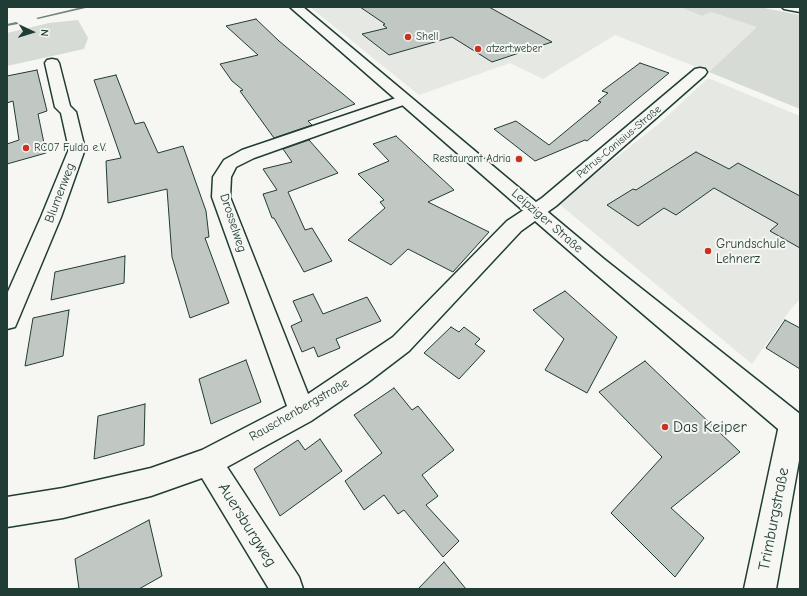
<!DOCTYPE html>
<meta charset="utf-8">
<style>
body{margin:0}
#map{position:relative;width:807px;height:596px;overflow:hidden;background:#f6f6f2;font-family:"Comic Neue",sans-serif}
canvas{display:block}
.frame{position:absolute;inset:0;border:8px solid #1f3d34;pointer-events:none}
.north{position:absolute;left:12px;top:12px;width:40px;height:40px;-webkit-text-stroke:3px #f6f6f2;paint-order:stroke;rotate:94deg;font-size:11px;font-weight:700;line-height:16px;text-align:center;color:#1f3d34}
.north::after{content:'';display:block;margin:auto;width:14px;height:18px;background:#1f3d34;clip-path:polygon(50% 0,100% 100%,50% 72%,0 100%)}
</style>
<div id="map">
<canvas width="807" height="596"></canvas>
<div class="frame"></div>
<div class="north">N</div>
</div>
<script>
const ctx = document.querySelector('canvas').getContext('2d');
ctx.lineJoin = 'round';
function paint(path, color) { ctx.fillStyle = color; ctx.fill(path, 'evenodd'); }
const shape = rows => new Path2D(rows.map(r => 'M' + r).join(''));
function strokePath(path, color, width, dash) { ctx.strokeStyle = color; ctx.lineWidth = width; ctx.lineCap = dash ? 'butt' : 'round'; ctx.setLineDash(dash || []); ctx.stroke(path); }
function drawText(font, color, halo, rows, align = 'center') {
  ctx.font = font + ' "Comic Neue",sans-serif'; ctx.lineWidth = 4; ctx.setLineDash([]); ctx.textBaseline = 'middle'; ctx.strokeStyle = halo; ctx.fillStyle = color; for (const [text, x, y, turn = 0] of rows) {
    ctx.save(); ctx.translate(x, y); ctx.rotate((+turn || 0) * Math.PI / 180); ctx.textAlign = isNaN(turn) ? turn : align; if (halo) ctx.strokeText(text, 0, 0); ctx.fillText(text, 0, 0); ctx.restore();
  }
}
paint(shape([
 [310,7,680,7,702,16,711,12,758,27,709,72,615,35,543,79,510,63,419,95],
 [708,78,800,116,800,299,791,309,752,364,558,203,660,123]
]), '#e6e8e4');
paint(shape([
 [680,7,759,7,800,15,800,109,709,72,757,27,711,12,702,16],
 [78,20,88,38,84,49,7,66,7,33,49,23]
]), '#d6dbd6');
paint(shape([
 [82,7,90,7,38,19,36,18,82,7],
 [16,22,18,23,18,24,7,26,7,24,16,22]
]), '#72847d');
const building = shape([
 [360,7,489,7,552,42,492,62,452,37,389,55,362,34,387,28,383,25,385,24,360,7],
 [256,19,279,41,355,104,308,121,312,125,274,138,240,91,243,90,232,81,220,64,258,55,226,26,256,19],
 [640,63,669,73,587,141,585,140,535,161,494,129,516,121,549,145,601,102,598,101,608,93,602,91,640,63],
 [37,70,47,111,38,114,46,153,7,164,7,144,19,140,13,101,7,103,7,76,37,70],
 [116,75,135,124,144,122,158,153,183,146,206,211,209,237,205,238,229,303,190,318,172,257,167,189,108,203,106,161,121,158,94,80,116,75],
 [396,136,454,190,428,202,489,232,453,272,408,249,391,265,348,240,385,208,380,202,384,200,358,174,389,161,373,144,396,136],
 [309,140,338,173,288,192,305,230,312,228,332,261,304,272,274,218,272,218,263,194,277,190,263,169,292,162,283,149,309,140],
 [696,152,729,169,738,163,800,196,800,248,770,231,778,224,714,188,676,215,664,208,638,226,607,205,633,189,636,190,696,152],
 [125,256,124,283,51,300,55,272,125,256],
 [565,291,617,337,587,393,545,370,564,339,533,310,565,291],
 [313,294,323,314,367,297,381,321,336,339,340,348,318,357,314,347,302,352,291,326,302,321,293,301,313,294],
 [69,310,63,356,25,366,33,318,69,310],
 [785,320,800,328,800,369,766,348,785,320],
 [451,327,459,332,464,327,480,339,475,344,485,351,459,379,424,353,451,327],
 [246,360,261,402,211,424,199,379,246,360],
 [645,361,740,452,671,508,704,538,675,577,611,513,662,457,599,392,645,361],
 [394,388,412,410,418,406,454,450,422,475,438,496,426,505,459,541,443,557,404,510,398,514,384,495,364,510,345,481,382,453,354,415,394,388],
 [145,404,144,445,94,459,98,416,145,404],
 [320,439,342,471,280,516,254,469,298,440,305,450,320,439],
 [149,520,162,576,139,589,79,589,75,559,149,520],
 [444,562,466,589,418,589,444,562]
]);
paint(building, '#c1c8c3');
strokePath(building, '#1f3d34', 1);
const street = shape([
 [52,59,57,60,59,63,70,106,76,112,85,149,61,217,18,320,15,327,7,329,7,294,41,217,69,149,61,113,55,107,45,63,47,60,52,59],
 [700,68,705,69,707,72,705,75,556,206,521,231,409,351,367,383,311,421,227,467,299,577,303,589,269,589,202,478,151,496,63,518,7,527,7,497,63,488,151,468,202,450,287,406,212,197,213,177,224,160,242,150,399,97,404,96,409,97,411,100,409,103,254,158,236,167,231,177,230,197,308,394,393,337,507,221,542,198,695,69,700,68],
 [792,412,800,415,800,455,776,589,744,589,779,425,783,416,792,412]
]);
const secondary = shape([
 [290,7,303,7,604,259,800,414,800,444,791,440,590,269,290,7]
]);
const highway = shape([
 [782,7,800,7,800,12,784,9,782,7]
]);
strokePath(street, '#1f3d34', 3);
strokePath(secondary, '#1f3d34', 3);
strokePath(highway, '#1f3d34', 3);
paint(street, '#f6f6f2');
paint(secondary, '#f6f6f2');
paint(highway, '#f6f6f2');
for (const [x, y, r, color] of [
 [408,37,4,"#c8321e"],
 [478,49,4,"#c8321e"],
 [26,148,4,"#c8321e"],
 [519,159,4,"#c8321e"],
 [708,251,4,"#c8321e"],
 [665,427,4,"#c8321e"]
]) { const dot = new Path2D(); dot.arc(x, y, r, 0, 2 * Math.PI); ctx.fillStyle = color; ctx.fill(dot); strokePath(dot, '#f6f6f2', 1.5); }
drawText('11px', '#1f3d34', '#f6f6f2', [
 ["Shell",416,37],
 ["atzert:weber",486,49],
 ["RC07 Fulda e.V.",34,148],
 ["Restaurant Adria",511,159,"right"]
], 'left');
drawText('11px', '#1f3d34', '#f6f6f2', [
 ["Petrus-Canisius-Straße",619,142,-40]
]);
drawText('13px', '#1f3d34', '#f6f6f2', [
 ["Blumenweg",60,193,-69],
 ["Leipziger Straße",547,221,41],
 ["Drosselweg",233,223,72],
 ["Rauschenbergstraße",299,410,-30]
]);
drawText('13px', '#1f3d34', '#f6f6f2', [
 ["Grundschule",716,244],
 ["Lehnerz",716,259]
], 'left');
drawText('16px', '#1f3d34', '#f6f6f2', [
 ["Das Keiper",673,427]
], 'left');
drawText('16px', '#1f3d34', '#f6f6f2', [
 ["Trimburgstraße",774,519,-79],
 ["Auersburgweg",247,525,58]
]);
</script>
